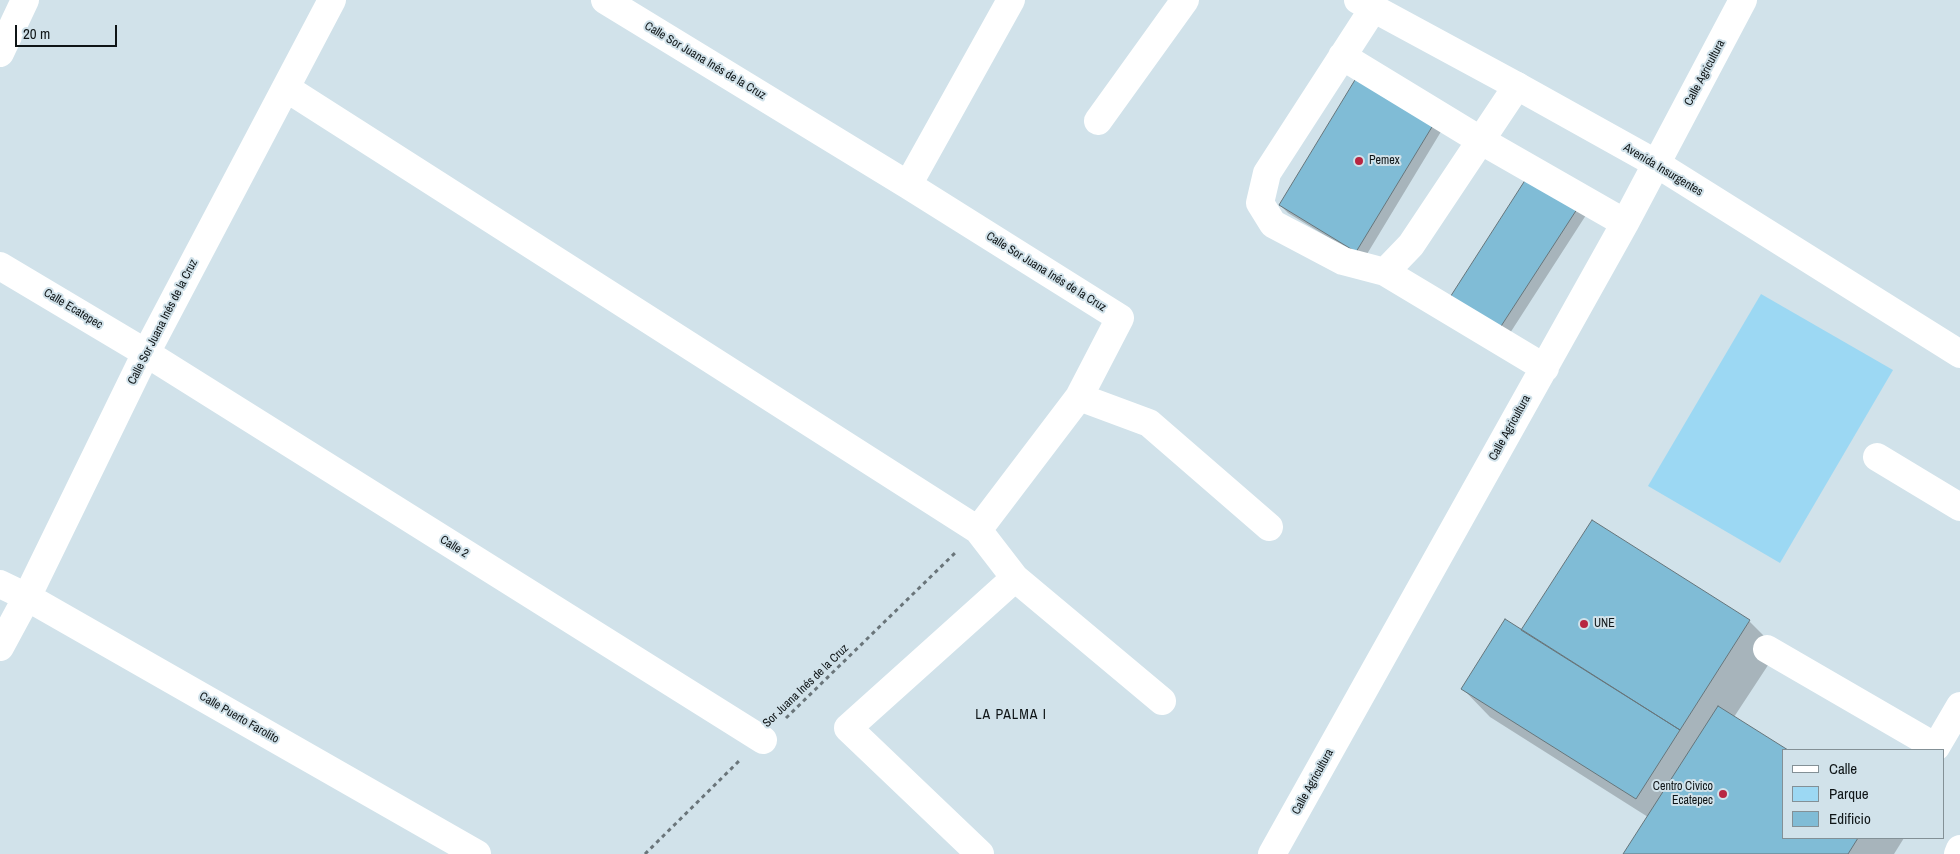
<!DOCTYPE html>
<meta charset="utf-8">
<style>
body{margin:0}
#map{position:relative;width:1960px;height:854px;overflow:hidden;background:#d1e2ea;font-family:"Archivo Narrow",sans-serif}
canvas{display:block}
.legend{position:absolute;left:1782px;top:749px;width:162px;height:90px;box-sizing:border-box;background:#d1e2ea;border:1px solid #839096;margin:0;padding:6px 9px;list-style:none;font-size:15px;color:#0f1517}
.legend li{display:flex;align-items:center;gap:10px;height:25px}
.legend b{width:25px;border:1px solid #839096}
.scale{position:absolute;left:15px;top:25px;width:102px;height:22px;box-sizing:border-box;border:2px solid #0f1517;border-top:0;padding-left:6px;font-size:15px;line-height:18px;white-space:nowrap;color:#0f1517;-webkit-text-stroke:4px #d1e2ea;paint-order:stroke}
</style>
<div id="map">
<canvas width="1960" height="854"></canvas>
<ul class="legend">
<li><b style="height:6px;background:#fff"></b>Calle</li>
<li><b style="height:14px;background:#9cd8f3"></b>Parque</li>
<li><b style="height:14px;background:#80bcd6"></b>Edificio</li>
</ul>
<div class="scale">20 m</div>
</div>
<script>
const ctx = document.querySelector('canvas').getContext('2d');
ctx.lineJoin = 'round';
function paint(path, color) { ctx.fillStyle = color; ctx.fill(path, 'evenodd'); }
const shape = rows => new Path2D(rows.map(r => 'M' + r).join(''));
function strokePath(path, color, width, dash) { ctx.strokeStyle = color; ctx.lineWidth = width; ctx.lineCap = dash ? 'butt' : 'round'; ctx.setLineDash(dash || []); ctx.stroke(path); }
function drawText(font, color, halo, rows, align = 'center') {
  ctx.font = font + ' "Archivo Narrow",sans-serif'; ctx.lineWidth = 4; ctx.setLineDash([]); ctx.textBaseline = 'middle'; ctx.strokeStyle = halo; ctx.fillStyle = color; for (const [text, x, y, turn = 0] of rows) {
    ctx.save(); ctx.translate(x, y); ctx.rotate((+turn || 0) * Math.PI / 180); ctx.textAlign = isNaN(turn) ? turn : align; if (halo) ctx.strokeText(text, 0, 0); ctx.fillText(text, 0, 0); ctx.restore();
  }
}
paint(shape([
 [1761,294,1893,370,1780,563,1648,486]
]), '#9cd8f3');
paint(shape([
 [1362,72,1445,125,1364,259,1288,213,1280,205],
 [1531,173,1588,212,1503,344,1454,313],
 [1592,522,1749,621,1778,650,1734,717,1786,750,1784,750,1784,838,1904,838,1894,854,1624,854,1648,817,1490,717,1462,688,1522,631]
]), '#0003');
const building = shape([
 [1361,70,1438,117,1356,252,1279,205,1361,70],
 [1531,171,1581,203,1494,337,1445,305,1531,171],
 [1592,520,1750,620,1680,730,1521,630,1592,520],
 [1505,619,1680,730,1636,799,1461,689,1505,619],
 [1718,706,1788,750,1784,750,1784,838,1858,838,1848,854,1623,854,1718,706]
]);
paint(building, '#80bcd6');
strokePath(building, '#66757b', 1);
strokePath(shape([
 [786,718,955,553],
 [645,854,739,761]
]), '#6a757a', 3, [4, 4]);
strokePath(shape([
 [605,0,908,185,1120,318,1079,397,978,530],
 [1373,9,1267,173,1260,203,1273,224,1343,261,1385,272,1411,245,1517,86],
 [0,53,25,0],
 [1342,56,1480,140,1625,223],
 [286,88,978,530,1015,578,1162,701],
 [1098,121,1185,0],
 [908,185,1011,0],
 [0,266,146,353,763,740],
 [1385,272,1545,368],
 [1079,397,1149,423,1269,527],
 [1877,457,1960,507],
 [0,584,27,597,477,854],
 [0,647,27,597,146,353,332,0],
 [1767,649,1936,747,1960,706],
 [980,854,848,728,1015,578],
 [1272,854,1625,223,1743,0],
 [1958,854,1960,849]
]), '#fff', 28);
strokePath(shape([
 [1358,0,1517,86,1657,164,1960,354]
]), '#fff', 28);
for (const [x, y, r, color] of [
 [1359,161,5,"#b82641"],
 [1584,624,5,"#b82641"],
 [1723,794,5,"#b82641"]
]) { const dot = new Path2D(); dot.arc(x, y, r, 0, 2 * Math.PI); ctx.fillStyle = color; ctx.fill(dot); strokePath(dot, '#d1e2ea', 2); }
drawText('12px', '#0f1517', '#d1e2ea', [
 ["Calle Sor Juana Inés de la Cruz",705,61,31],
 ["Calle Agricultura",1705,73,-62],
 ["Avenida Insurgentes",1663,170,31],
 ["Calle Sor Juana Inés de la Cruz",1046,272,32],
 ["Calle Ecatepec",73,309,31],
 ["Calle Sor Juana Inés de la Cruz",163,322,-63],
 ["Calle Agricultura",1510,428,-61],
 ["Calle 2",454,547,32],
 ["Sor Juana Inés de la Cruz",806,686,-44],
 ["Calle Puerto Farolito",239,718,30],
 ["Calle Agricultura",1313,782,-61]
]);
drawText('12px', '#0f1517', '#d1e2ea', [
 ["Pemex",1369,161],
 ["UNE",1594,624],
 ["Centro Civico",1713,787,"right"],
 ["Ecatepec",1713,801,"right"]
], 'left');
ctx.letterSpacing = '1px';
drawText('14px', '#0f1517', '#d1e2ea', [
 ["LA PALMA I",1011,715]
]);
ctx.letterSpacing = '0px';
</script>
